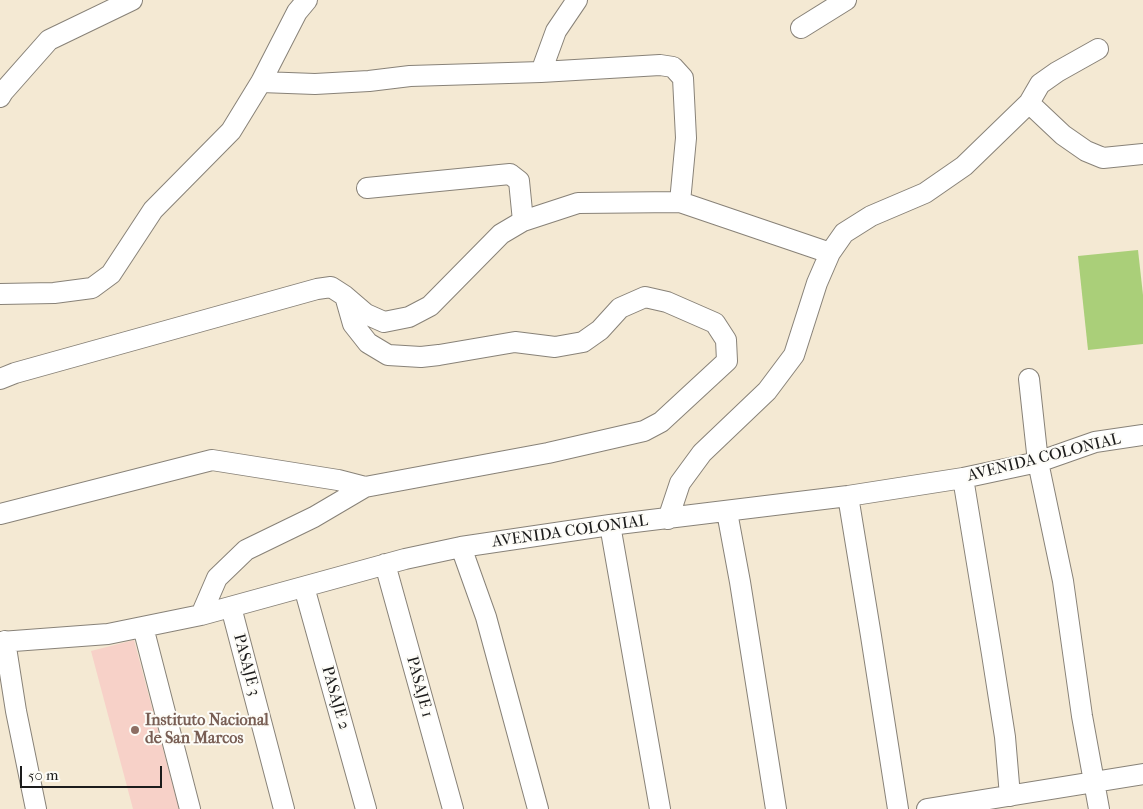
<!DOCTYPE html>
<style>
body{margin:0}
#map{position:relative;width:1143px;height:809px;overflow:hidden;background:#f4e9d3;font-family:"IM FELL French Canon",serif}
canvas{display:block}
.scale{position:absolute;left:20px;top:766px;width:142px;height:22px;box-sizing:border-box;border:2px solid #1c1c1c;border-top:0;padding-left:6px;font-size:15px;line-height:18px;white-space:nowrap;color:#1c1c1c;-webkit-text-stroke:4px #fdfcf7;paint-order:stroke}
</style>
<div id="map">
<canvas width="1143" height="809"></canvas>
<div class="scale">50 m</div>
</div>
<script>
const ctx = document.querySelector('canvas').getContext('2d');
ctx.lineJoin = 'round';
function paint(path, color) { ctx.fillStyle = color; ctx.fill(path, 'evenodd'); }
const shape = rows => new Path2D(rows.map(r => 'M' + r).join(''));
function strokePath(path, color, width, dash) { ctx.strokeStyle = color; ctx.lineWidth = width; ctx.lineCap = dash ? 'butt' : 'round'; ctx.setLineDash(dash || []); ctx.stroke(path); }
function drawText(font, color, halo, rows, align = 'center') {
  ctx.font = font + ' "IM FELL French Canon",serif'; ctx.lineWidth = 4; ctx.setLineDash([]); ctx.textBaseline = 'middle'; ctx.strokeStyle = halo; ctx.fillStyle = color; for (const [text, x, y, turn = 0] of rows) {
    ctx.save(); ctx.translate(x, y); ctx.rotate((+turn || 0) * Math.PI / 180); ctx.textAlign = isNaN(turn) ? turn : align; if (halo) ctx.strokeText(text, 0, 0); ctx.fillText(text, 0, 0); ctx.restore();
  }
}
paint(shape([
 [134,640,179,809,133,809,91,651]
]), '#f7d1c8');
paint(shape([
 [1138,250,1143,295,1143,344,1088,350,1078,256]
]), '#aacf79');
const minor = shape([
 [801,28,846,0],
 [541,72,556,31,577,0],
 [261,82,315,84,369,81,410,76,541,72,660,65,673,67,683,78,686,138,680,202],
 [0,97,3,92,49,40,132,0],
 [1029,103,1063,135,1086,151,1103,158,1143,154],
 [367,188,510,174,519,181,523,221],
 [0,294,54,293,92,288,111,274,153,210,231,131,261,82,297,12,307,0],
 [0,379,15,373,317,289,331,287,345,296,366,314,384,322,409,317,430,306,501,234,523,221,578,203,680,202,830,253],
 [1029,379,1038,462,1063,581,1082,716,1099,809],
 [963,478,992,654,1005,737,1010,796],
 [848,496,871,636,898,809],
 [727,512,740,582,776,809],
 [0,514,212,460,338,480,365,487],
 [668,519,680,483,702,453,767,391,794,355,817,283,830,253,844,233,871,216,925,193,964,166,1029,103,1040,84,1057,72,1098,49],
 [610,525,660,809],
 [461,547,486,617,538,809],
 [385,564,453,809],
 [304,587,366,809],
 [231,607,284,809],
 [201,615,217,578,246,550,314,517,365,487,548,453,644,431,661,422,727,361,726,340,715,323,667,302,645,297,620,308,600,330,583,342,555,347,515,342,439,355,421,357,388,355,368,343,353,324,345,296],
 [143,627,190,809],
 [5,641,16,711,36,809],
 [0,642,108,634,201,615,405,559,461,547,610,525,848,496,963,478,1038,462,1095,442,1143,435],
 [927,809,1143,774]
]);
strokePath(minor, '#888278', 22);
strokePath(minor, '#fff', 20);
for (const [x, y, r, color] of [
 [135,730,5,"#8d6e63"]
]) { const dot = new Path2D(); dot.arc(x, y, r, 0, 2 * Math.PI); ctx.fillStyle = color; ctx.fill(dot); strokePath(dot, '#fdfcf7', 2); }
drawText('16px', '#1c1c1c', '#fdfcf7', [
 ["AVENIDA COLONIAL",1044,458,-14],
 ["AVENIDA COLONIAL",570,532,-8],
 ["PASAJE 3",246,665,75],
 ["PASAJE 1",419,687,75],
 ["PASAJE 2",335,698,74]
]);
drawText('bold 16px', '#785e54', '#fdfcf7', [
 ["Instituto Nacional",145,721],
 ["de San Marcos",145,739]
], 'left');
</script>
